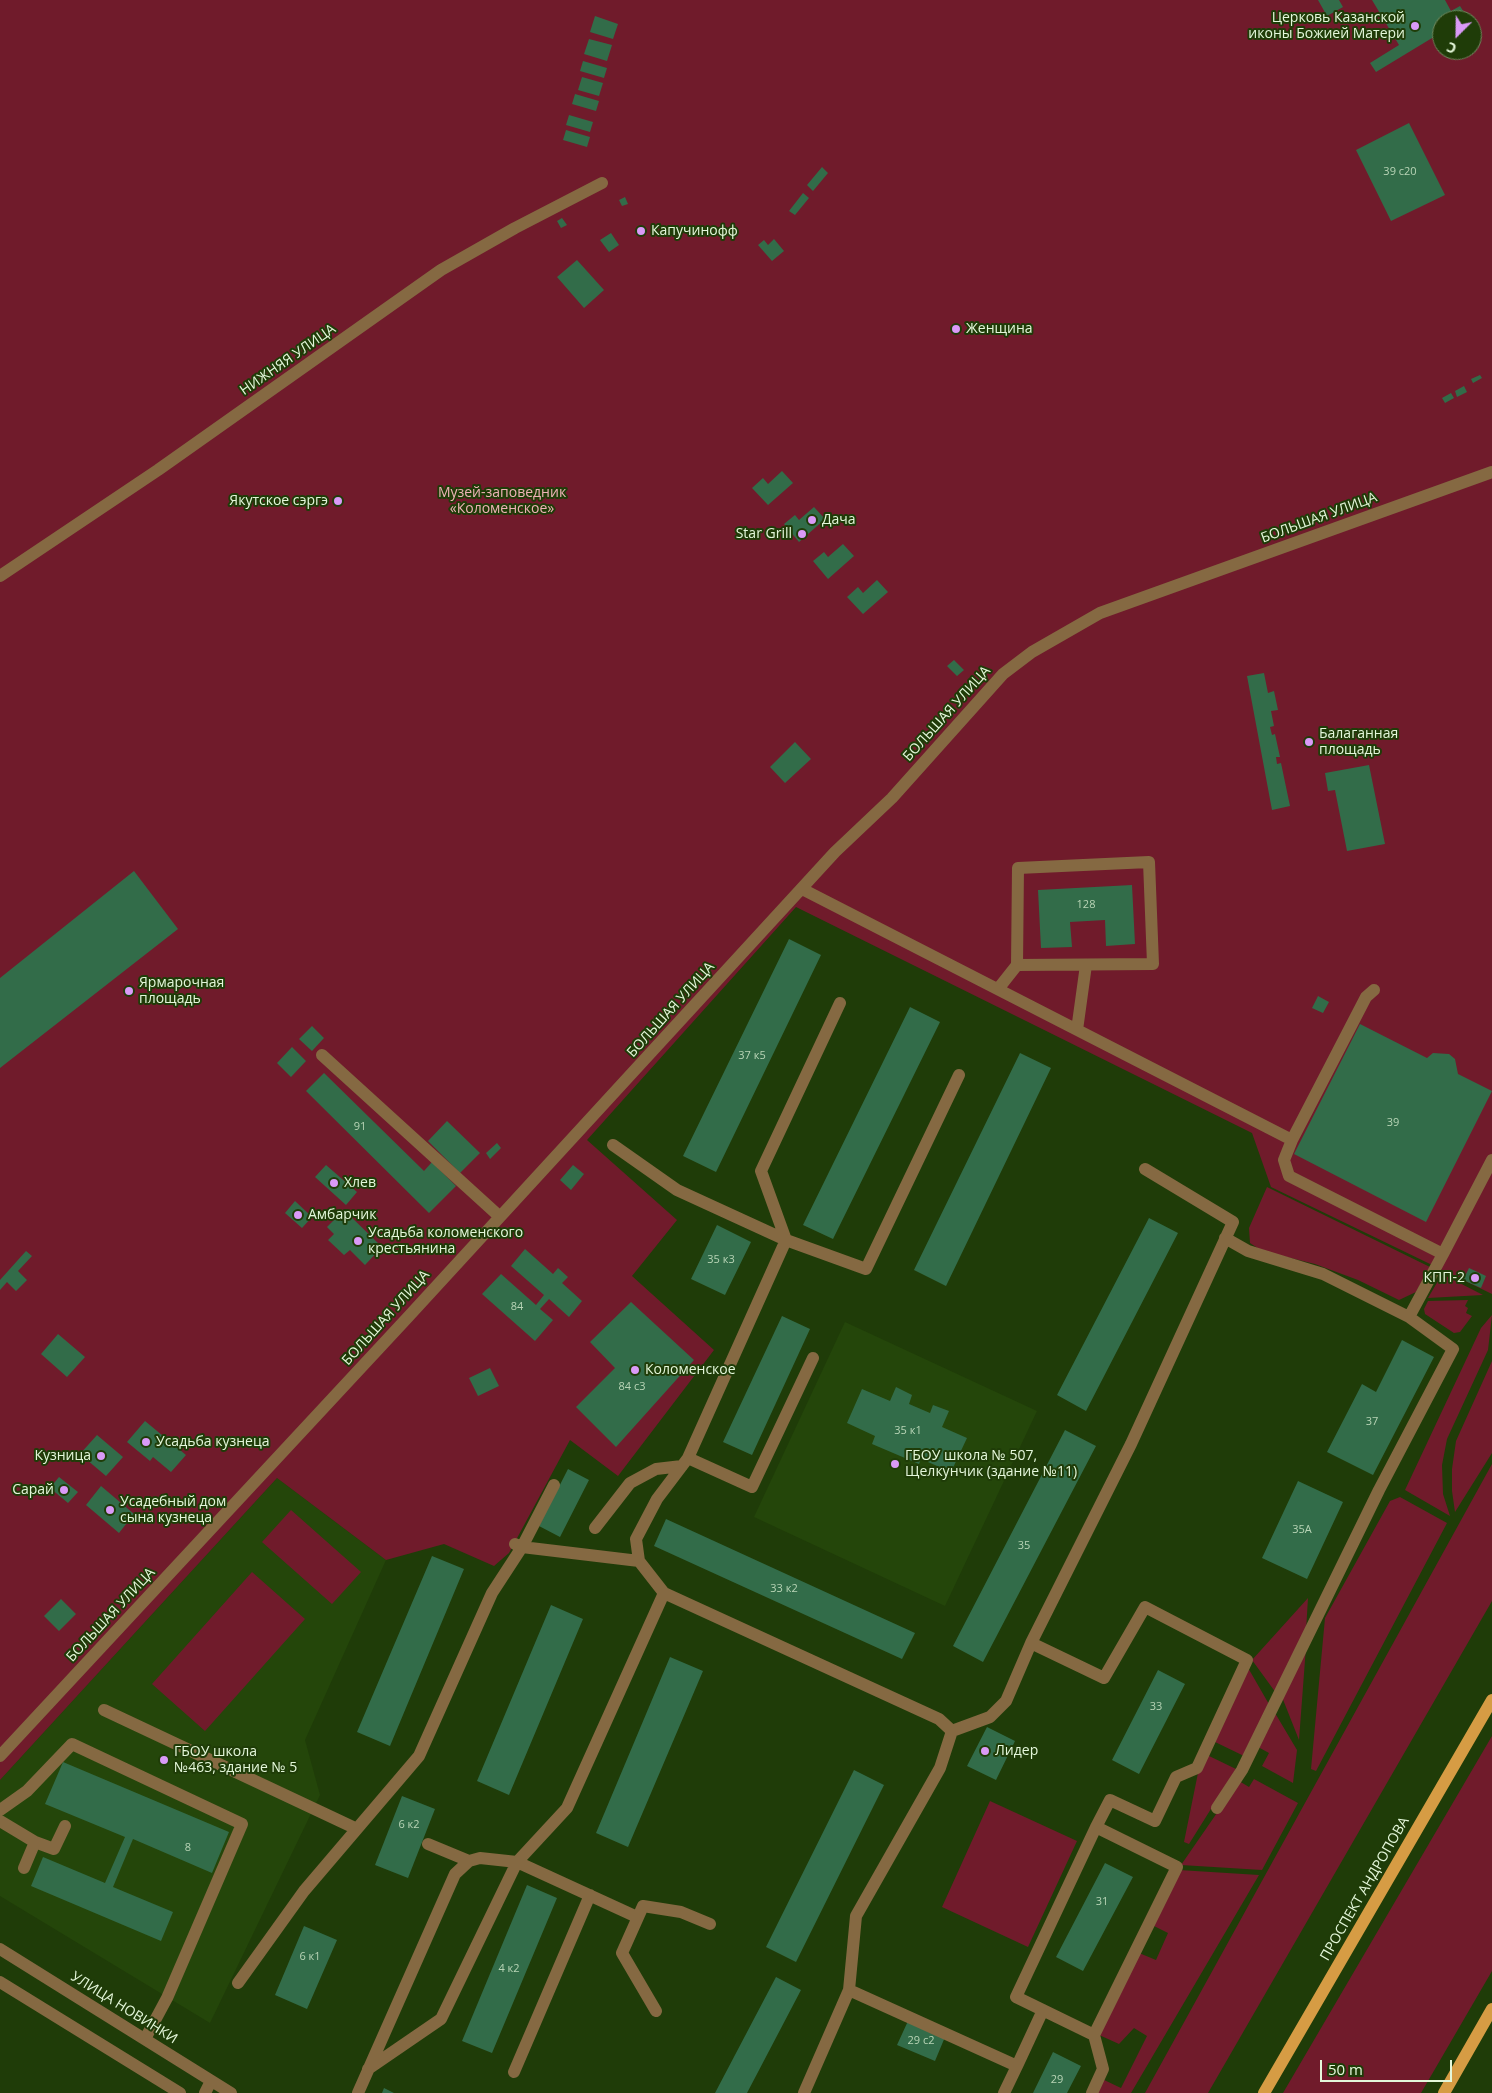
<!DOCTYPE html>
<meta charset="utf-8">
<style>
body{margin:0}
#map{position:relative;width:1492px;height:2093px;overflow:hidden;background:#1f3c08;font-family:"Open Sans",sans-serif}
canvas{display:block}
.north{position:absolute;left:1432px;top:10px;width:50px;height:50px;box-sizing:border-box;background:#1f3c08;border:1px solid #6e875c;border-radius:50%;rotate:203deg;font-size:14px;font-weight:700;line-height:20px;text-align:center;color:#e4f7da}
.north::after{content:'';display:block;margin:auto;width:18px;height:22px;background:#da9af7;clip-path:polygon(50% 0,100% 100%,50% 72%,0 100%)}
.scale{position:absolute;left:1320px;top:2060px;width:132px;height:22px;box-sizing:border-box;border:2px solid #e4f7da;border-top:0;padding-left:6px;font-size:15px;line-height:18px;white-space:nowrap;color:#e4f7da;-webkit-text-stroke:4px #1f3c08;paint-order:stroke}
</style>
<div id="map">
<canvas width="1492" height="2093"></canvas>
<div class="north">С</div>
<div class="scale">50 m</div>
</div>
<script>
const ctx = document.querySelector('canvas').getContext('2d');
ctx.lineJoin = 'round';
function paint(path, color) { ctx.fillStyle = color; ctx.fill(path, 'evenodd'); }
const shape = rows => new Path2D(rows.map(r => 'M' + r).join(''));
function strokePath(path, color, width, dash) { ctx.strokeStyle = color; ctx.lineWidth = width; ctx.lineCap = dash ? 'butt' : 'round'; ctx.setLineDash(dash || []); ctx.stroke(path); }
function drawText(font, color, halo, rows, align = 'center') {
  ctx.font = font + ' "Open Sans",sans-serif'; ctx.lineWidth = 4; ctx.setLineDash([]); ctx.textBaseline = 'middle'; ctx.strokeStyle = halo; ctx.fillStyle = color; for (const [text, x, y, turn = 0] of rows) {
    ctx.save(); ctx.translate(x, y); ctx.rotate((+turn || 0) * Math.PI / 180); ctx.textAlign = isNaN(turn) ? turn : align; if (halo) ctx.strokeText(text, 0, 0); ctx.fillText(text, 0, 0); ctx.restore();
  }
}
paint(shape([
 [845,1322,1037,1411,945,1606,754,1517],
 [277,1478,386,1560,305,1740,320,1795,210,2023,0,1896,0,1780]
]), '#24460a');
paint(shape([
 [0,0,1492,0,1492,1294,1271,1187,1252,1133,796,907,587,1140,677,1220,632,1276,714,1350,618,1476,570,1440,509,1553,494,1566,444,1544,386,1560,277,1478,0,1780],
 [1442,20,1472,20,1472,50,1442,50],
 [1267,1187,1430,1267,1416,1292,1399,1300,1358,1280,1315,1264,1262,1251,1250,1243,1249,1228],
 [1442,1274,1483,1295,1428,1298],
 [1468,1300,1465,1306,1468,1308,1466,1313,1472,1316,1460,1332,1454,1333,1425,1314,1424,1309,1428,1301],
 [1492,1315,1488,1350,1447,1439,1442,1465,1443,1494,1450,1516,1405,1490,1481,1328],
 [1492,1361,1492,1453,1455,1512,1452,1491,1452,1469,1456,1441],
 [1492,1464,1492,1601,1208,2093,1145,2093],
 [1400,1497,1447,1523,1316,1771,1311,1769,1325,1618,1390,1501],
 [291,1510,361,1572,332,1604,262,1542],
 [252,1572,305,1619,205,1731,152,1684],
 [1308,1598,1306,1631,1276,1693,1252,1660],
 [1306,1647,1299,1740,1282,1697],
 [1247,1666,1270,1706,1244,1756,1213,1741],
 [1275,1713,1297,1750,1293,1783,1262,1766,1269,1753,1258,1747],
 [1492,1736,1492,1971,1421,2093,1283,2093],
 [1207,1755,1236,1769,1189,1844,1184,1842,1198,1773],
 [1254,1779,1298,1803,1262,1870,1181,1865,1239,1781,1249,1787],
 [990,1801,1077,1841,1028,1947,942,1907],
 [1179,1870,1259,1875,1131,2093,1096,2093,1102,2079,1121,2088,1147,2036,1134,2028,1119,2044,1097,2034,1139,1953,1156,1960,1168,1933,1152,1925]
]), '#701b2b');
paint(shape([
 [1318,0,1339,0,1343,7,1327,16],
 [1372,0,1445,0,1451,11,1460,6,1467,17,1462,20,1442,20,1442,32,1376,72,1370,63,1399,45],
 [595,16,618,24,613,39,590,32],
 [589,39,612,45,607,61,584,54],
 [583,61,607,68,604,78,580,71],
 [582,77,603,83,599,96,578,90],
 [575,94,599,101,596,111,572,104],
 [569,115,593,122,590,132,566,125],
 [1409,123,1445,195,1391,221,1356,150],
 [566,130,590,137,587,147,563,140],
 [822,167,828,173,813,191,807,185],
 [803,193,809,198,795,215,789,211],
 [625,197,628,204,622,206,619,200],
 [562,218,567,225,561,228,557,221],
 [642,226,646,233,641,236,637,230],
 [611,233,619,245,609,252,600,240],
 [774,239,784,251,772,261,758,245,764,240,768,245],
 [577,260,604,290,584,308,557,277],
 [1480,375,1482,378,1473,383,1471,379],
 [1464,386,1467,392,1457,397,1455,391],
 [1451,393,1454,398,1445,403,1442,398],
 [782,471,793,483,768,505,752,488,763,478,768,484],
 [814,507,825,519,799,542,784,524,795,515,799,520],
 [843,544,854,556,828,579,813,561,824,552,828,557],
 [877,580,888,592,863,614,847,597,858,587,863,593],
 [954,660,964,670,957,676,947,666],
 [1264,673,1268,693,1274,691,1278,710,1271,711,1274,726,1270,727,1272,735,1275,734,1280,757,1276,757,1277,764,1281,763,1290,806,1272,810,1247,676],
 [795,742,811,759,785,783,770,767],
 [1369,765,1385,844,1347,851,1335,790,1328,791,1325,773],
 [134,871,178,929,0,1068,0,978],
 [1132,885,1135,944,1106,946,1105,920,1070,922,1072,947,1041,948,1038,890],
 [789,939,821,955,716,1172,683,1156],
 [1318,996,1329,1002,1323,1013,1312,1008],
 [910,1007,940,1022,833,1239,803,1225],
 [1360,1024,1427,1058,1433,1053,1449,1054,1455,1059,1458,1074,1492,1091,1426,1222,1294,1154],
 [312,1026,324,1038,312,1051,299,1039],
 [292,1047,306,1061,291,1077,277,1063],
 [1020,1053,1051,1068,946,1286,914,1270],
 [324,1073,424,1171,432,1162,456,1186,429,1213,306,1091],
 [447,1121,480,1153,460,1173,428,1141],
 [497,1143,501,1148,490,1159,486,1153],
 [326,1165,357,1192,346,1205,315,1177],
 [573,1165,584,1174,571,1190,560,1180],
 [295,1201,312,1217,302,1228,285,1213],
 [344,1210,382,1247,365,1265,350,1250,344,1255,328,1240,334,1234,327,1227],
 [1149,1218,1178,1233,1086,1411,1057,1395],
 [717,1225,751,1242,725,1295,691,1279],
 [525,1249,553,1274,558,1268,568,1277,562,1283,582,1301,569,1317,549,1299,540,1309,553,1320,535,1341,482,1294,501,1274,536,1305,544,1295,511,1266],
 [26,1251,32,1256,18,1271,27,1280,16,1291,7,1282,0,1290,0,1280],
 [1469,1268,1486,1276,1481,1288,1463,1280],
 [631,1302,694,1360,616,1447,576,1407,615,1368,590,1342],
 [782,1316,810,1329,752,1455,723,1442],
 [58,1334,85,1357,67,1377,41,1354],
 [1402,1340,1434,1357,1373,1475,1327,1452,1362,1384,1376,1392],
 [490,1368,499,1386,478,1396,469,1378],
 [896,1387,912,1395,909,1404,930,1413,933,1405,949,1411,942,1427,967,1438,951,1472,921,1459,919,1464,872,1444,875,1436,847,1423,862,1389,890,1401],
 [145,1421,186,1455,171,1472,153,1457,150,1461,127,1442],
 [1065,1430,1096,1446,983,1662,953,1646],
 [97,1435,123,1457,106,1476,80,1454],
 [568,1469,589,1480,560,1537,539,1526],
 [59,1477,78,1492,68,1503,50,1488],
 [1298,1481,1343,1502,1307,1579,1262,1558],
 [101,1486,134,1514,119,1533,86,1505],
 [666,1519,915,1633,902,1659,654,1546],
 [432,1556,464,1569,390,1746,357,1732],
 [61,1599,76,1614,59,1631,44,1616],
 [551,1605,583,1619,509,1795,477,1781],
 [670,1657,703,1671,628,1847,596,1833],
 [1158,1670,1185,1684,1139,1774,1112,1760],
 [987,1727,1015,1741,996,1780,967,1766],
 [63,1762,229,1832,212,1873,133,1839,113,1887,173,1912,161,1941,31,1886,43,1857,105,1883,125,1837,45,1804],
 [854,1770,884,1785,796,1962,766,1947],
 [402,1796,435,1809,408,1878,375,1865],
 [1105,1863,1133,1877,1083,1971,1056,1957],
 [527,1885,557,1898,492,2053,462,2041],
 [304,1926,337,1940,307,2009,275,1995],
 [776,1977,801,1990,747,2093,715,2093],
 [908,2021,945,2037,935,2061,897,2045],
 [1053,2052,1081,2066,1067,2093,1033,2093],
 [384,2088,394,2093,382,2093]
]), '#326c49');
strokePath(shape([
 [0,576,158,470,441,270,515,228,602,183],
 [802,889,1292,1140,1284,1160,1289,1176,1443,1254,1492,1160],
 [998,989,1017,965,1153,964,1149,862,1018,868,1017,965],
 [1077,1030,1086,965],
 [322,1055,499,1216],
 [1292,1140,1366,997,1374,990],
 [613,1145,677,1190,786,1240,866,1269,959,1075],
 [1409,1317,1443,1254],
 [688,1458,752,1487,813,1358],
 [595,1528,630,1483,656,1469,682,1466],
 [515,1544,522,1547,639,1561],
 [664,1593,639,1561,636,1539,657,1499,688,1458,786,1240,761,1171,840,1003],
 [1031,1643,1104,1678,1145,1607,1247,1660,1197,1768,1176,1777,1155,1821,1110,1800,1096,1827,1016,1997,1094,2035,1103,2069,1092,2093],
 [104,1710,357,1829],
 [952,1731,990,1717,1006,1701,1031,1643,1131,1444,1233,1222,1145,1169],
 [0,1756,409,1316,835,852,892,798,1003,674,1032,652,1100,613,1492,472],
 [1217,1808,1242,1770,1379,1490,1453,1349,1409,1317,1323,1274,1248,1251,1225,1238],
 [0,1810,27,1791,72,1744,242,1824,167,1998,145,2039],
 [0,1821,35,1842,54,1849,65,1826],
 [428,1844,469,1861],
 [24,1868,35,1842],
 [637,1917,517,1862,567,1808,664,1593,939,1719,952,1731,940,1768,856,1916,849,1990,804,2093],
 [0,1949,231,2093],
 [0,1982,180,2093],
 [238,1983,304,1891,419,1756,492,1593,522,1547,554,1485],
 [849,1990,1017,2066,1043,2010],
 [656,2011,622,1953,643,1906,681,1912,710,1924],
 [1094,2035,1177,1867,1096,1827],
 [514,2072,590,1895],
 [205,2093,211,2081],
 [358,2093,455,1874,469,1861,480,1858,517,1862,441,2019,368,2069],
 [1004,2093,1017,2066]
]), '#856942', 12);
strokePath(shape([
 [1264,2093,1492,1700],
 [1444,2093,1492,2009]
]), '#d69c44', 12);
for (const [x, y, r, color] of [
 [1415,26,5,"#da9af7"],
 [641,231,5,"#da9af7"],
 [956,329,5,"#da9af7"],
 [338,501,5,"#da9af7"],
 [812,520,5,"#da9af7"],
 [802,534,5,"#da9af7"],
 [1309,742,5,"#da9af7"],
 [129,991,5,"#da9af7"],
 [334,1183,5,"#da9af7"],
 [298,1215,5,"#da9af7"],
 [358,1241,5,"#da9af7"],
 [1475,1278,5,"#da9af7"],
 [635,1370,5,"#da9af7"],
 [146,1442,5,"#da9af7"],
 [101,1456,5,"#da9af7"],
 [895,1464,5,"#da9af7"],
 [64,1490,5,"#da9af7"],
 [110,1510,5,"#da9af7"],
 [985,1751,5,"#da9af7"],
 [164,1760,5,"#da9af7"]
]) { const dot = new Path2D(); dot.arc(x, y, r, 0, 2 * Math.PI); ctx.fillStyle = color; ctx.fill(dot); strokePath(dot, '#1f3c08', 2); }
drawText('11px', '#b8d4b6', null, [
 ["39 с20",1400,172],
 ["128",1086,905],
 ["37 к5",752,1056],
 ["39",1393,1123],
 ["91",360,1127],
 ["35 к3",721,1260],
 ["84",517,1307],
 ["84 с3",632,1387],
 ["37",1372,1422],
 ["35 к1",908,1431],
 ["35А",1302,1530],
 ["35",1024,1546],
 ["33 к2",784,1589],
 ["33",1156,1707],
 ["6 к2",409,1825],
 ["8",188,1848],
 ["31",1102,1902],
 ["6 к1",310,1957],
 ["4 к2",509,1969],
 ["29 с2",921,2041],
 ["29",1057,2080]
]);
drawText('14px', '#e4f7da', '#1f3c08', [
 ["Церковь Казанской",1405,18,"right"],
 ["иконы Божией Матери",1405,34,"right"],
 ["Капучинофф",651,231],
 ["Женщина",966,329],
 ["Якутское сэргэ",328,501,"right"],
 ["Дача",822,520],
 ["Star Grill",792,534,"right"],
 ["Балаганная",1319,734],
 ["площадь",1319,750],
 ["Ярмарочная",139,983],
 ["площадь",139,999],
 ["Хлев",344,1183],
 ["Амбарчик",308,1215],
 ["Усадьба коломенского",368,1233],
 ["крестьянина",368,1249],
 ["КПП-2",1465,1278,"right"],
 ["Коломенское",645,1370],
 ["Усадьба кузнеца",156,1442],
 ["Кузница",91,1456,"right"],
 ["ГБОУ школа № 507,",905,1456],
 ["Щелкунчик (здание №11)",905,1472],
 ["Сарай",54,1490,"right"],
 ["Усадебный дом",120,1502],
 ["сына кузнеца",120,1518],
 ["Лидер",995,1751],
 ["ГБОУ школа",174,1752],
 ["№463, здание № 5",174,1768]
], 'left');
drawText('14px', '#e4f7da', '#1f3c08', [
 ["НИЖНЯЯ УЛИЦА",288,360,-35],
 ["БОЛЬШАЯ УЛИЦА",1319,518,-20],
 ["БОЛЬШАЯ УЛИЦА",947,714,-48],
 ["БОЛЬШАЯ УЛИЦА",671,1010,-48],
 ["БОЛЬШАЯ УЛИЦА",386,1318,-48],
 ["БОЛЬШАЯ УЛИЦА",111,1615,-47],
 ["ПРОСПЕКТ АНДРОПОВА",1365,1889,-60],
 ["УЛИЦА НОВИНКИ",124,2008,32]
]);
drawText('14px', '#efb3b7', '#1f3c08', [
 ["Музей-заповедник",502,493],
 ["«Коломенское»",502,509]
]);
</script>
